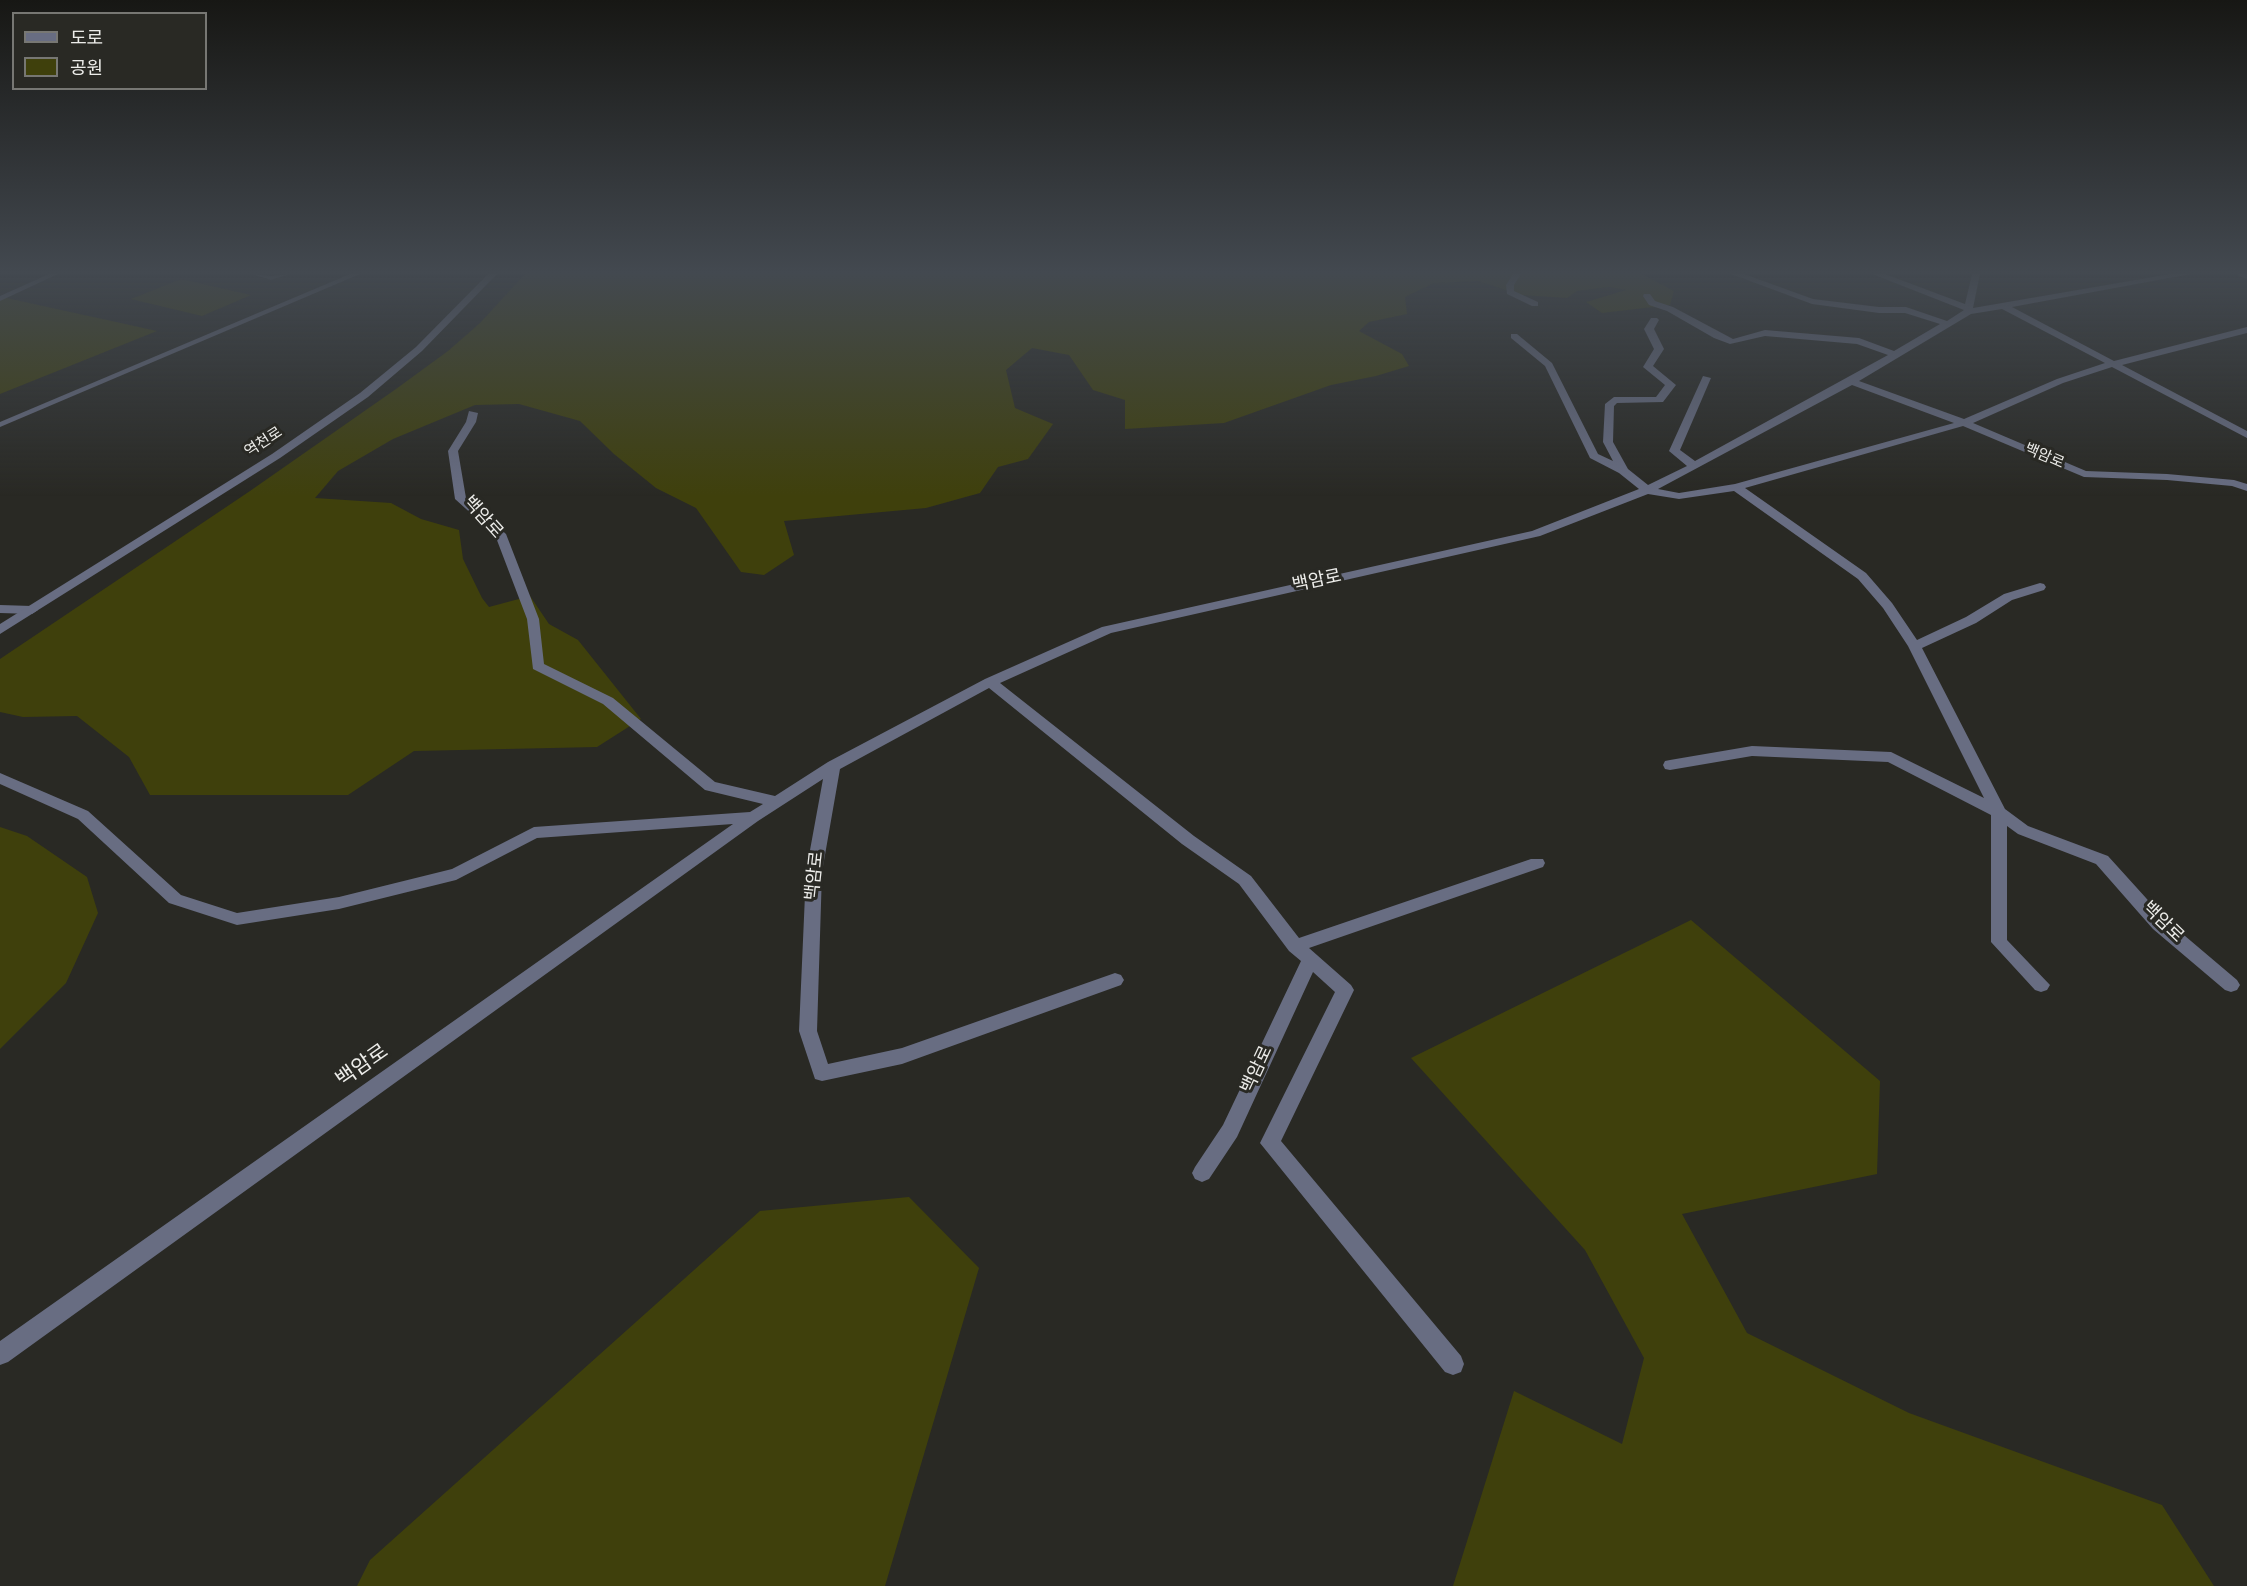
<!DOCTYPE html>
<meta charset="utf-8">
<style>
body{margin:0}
#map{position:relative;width:2247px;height:1586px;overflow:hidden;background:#292924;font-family:"Source Sans 3","Noto Sans KR",sans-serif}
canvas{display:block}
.legend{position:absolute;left:12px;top:12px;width:195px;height:78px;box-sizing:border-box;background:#292924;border:2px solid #777773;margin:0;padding:8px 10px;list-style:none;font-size:18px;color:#ecece9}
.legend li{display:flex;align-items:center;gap:12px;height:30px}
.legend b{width:30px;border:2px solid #777773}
</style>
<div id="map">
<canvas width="2247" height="1586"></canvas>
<ul class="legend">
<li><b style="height:8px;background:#686d82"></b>도로</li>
<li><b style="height:16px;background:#3f400c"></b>공원</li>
</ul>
</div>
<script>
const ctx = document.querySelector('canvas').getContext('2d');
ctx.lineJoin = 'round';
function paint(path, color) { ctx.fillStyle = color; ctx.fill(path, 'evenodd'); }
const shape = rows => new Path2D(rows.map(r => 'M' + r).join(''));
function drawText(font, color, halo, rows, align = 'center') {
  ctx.font = font + ' "Source Sans 3","Noto Sans KR",sans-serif'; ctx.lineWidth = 6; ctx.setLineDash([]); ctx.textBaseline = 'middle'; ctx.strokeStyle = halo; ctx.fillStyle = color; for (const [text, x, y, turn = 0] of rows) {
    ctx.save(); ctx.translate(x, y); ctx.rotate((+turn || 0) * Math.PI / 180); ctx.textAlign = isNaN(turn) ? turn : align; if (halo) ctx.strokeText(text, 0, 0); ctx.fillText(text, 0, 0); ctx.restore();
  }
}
paint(shape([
 [525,274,1642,274,1674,291,1670,305,1602,313,1586,302,1626,290,1609,287,1577,291,1567,298,1521,295,1478,281,1434,283,1405,297,1407,314,1369,322,1359,331,1402,354,1409,366,1376,376,1331,385,1224,423,1125,429,1125,400,1093,390,1069,355,1032,348,1006,370,1015,408,1053,424,1028,459,998,467,980,493,926,508,784,521,794,555,764,575,741,572,696,508,656,488,614,454,580,421,519,404,475,405,393,439,338,471,315,498,391,503,421,519,459,530,463,559,482,598,489,607,530,596,549,624,578,640,641,719,597,747,414,751,348,795,150,795,129,757,77,716,23,717,0,712,0,659,250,491,396,389,448,351,480,323],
 [181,279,251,295,202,316,131,299],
 [0,297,2,297,157,331,0,394],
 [0,827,27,836,87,877,98,913,66,983,0,1049],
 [1691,920,1880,1081,1877,1174,1682,1214,1747,1333,1909,1413,2162,1505,2214,1586,1453,1586,1514,1391,1622,1444,1644,1358,1585,1250,1411,1058],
 [909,1197,979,1268,885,1586,357,1586,370,1560,760,1211]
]), '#3f400c');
paint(shape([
 [49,274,58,274,0,301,0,296,49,274],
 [252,274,271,276,290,274,271,280,252,274],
 [350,274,360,274,0,427,0,422,350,274]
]), '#686d82');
paint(shape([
 [1513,274,1521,274,1514,285,1514,291,1538,302,1538,306,1532,306,1507,294,1506,285,1513,274],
 [1731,274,1744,274,1813,299,1879,307,1906,307,1947,321,1964,310,1872,274,1885,274,1965,304,1972,274,1980,274,1973,308,2170,274,2191,274,2012,307,2114,361,2247,327,2247,333,2122,365,2247,431,2247,438,2112,367,2063,383,1973,423,2086,471,2167,474,2234,480,2247,484,2247,491,2232,486,2167,480,2084,477,1963,426,1745,488,1866,573,1892,603,1917,640,1966,617,2004,594,2040,583,2044,584,2046,587,2044,590,2012,600,1976,623,1922,648,2005,809,2028,826,2108,856,2165,919,2237,980,2240,985,2237,990,2231,992,2225,990,2153,929,2096,864,2018,834,2007,826,2007,940,2050,985,2047,990,2041,992,2035,990,1991,942,1991,815,1888,762,1752,756,1670,770,1665,769,1663,765,1665,761,1670,760,1752,746,1891,752,1984,798,1908,646,1883,608,1858,579,1734,491,1679,499,1648,494,1540,536,1111,633,1000,683,1194,836,1251,876,1299,938,1531,859,1543,859,1545,863,1543,867,1309,948,1351,985,1354,990,1281,1141,1461,1356,1464,1364,1461,1372,1453,1375,1445,1372,1260,1143,1335,992,1313,972,1237,1137,1209,1179,1202,1182,1195,1179,1192,1173,1195,1167,1223,1125,1301,961,1289,951,1239,884,1182,844,989,688,840,769,822,872,817,1031,828,1064,902,1048,1115,973,1121,975,1124,980,1121,985,902,1064,822,1081,815,1079,799,1031,806,872,823,779,758,821,8,1362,0,1365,0,1341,733,824,537,838,456,880,339,909,237,925,169,903,78,819,0,784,0,773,88,811,181,895,237,913,339,897,452,869,534,827,750,812,763,804,705,790,603,704,533,669,527,619,495,535,455,499,448,451,466,422,469,411,478,413,476,422,458,451,466,498,506,534,539,619,544,664,613,698,715,782,775,796,828,762,985,679,1102,627,1532,531,1639,489,1619,473,1590,458,1545,366,1511,338,1511,334,1517,334,1552,363,1598,454,1613,461,1603,442,1605,404,1614,397,1656,397,1665,385,1643,367,1654,349,1644,329,1651,318,1657,318,1659,320,1654,329,1664,349,1653,366,1676,385,1663,402,1617,403,1614,406,1613,442,1628,469,1648,485,1687,466,1669,451,1703,376,1711,378,1680,450,1695,461,1888,355,1857,344,1765,336,1730,344,1714,338,1667,311,1649,305,1643,296,1644,294,1650,294,1655,301,1673,307,1733,339,1765,330,1859,338,1894,351,1940,324,1905,313,1879,313,1812,304,1731,274],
 [2002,309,2105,363,2057,379,1964,419,1859,381,1971,314,2002,309],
 [1852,385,1954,423,1735,484,1679,493,1658,489,1852,385],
 [2238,274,2247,274,2247,279,2239,276,2238,274],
 [0,605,32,606,38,610,32,614,0,613,0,605]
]), '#686d82');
paint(shape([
 [488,274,497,274,422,351,368,397,280,458,0,634,0,624,272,454,360,393,416,347,488,274]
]), '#686d82');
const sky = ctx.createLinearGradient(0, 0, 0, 496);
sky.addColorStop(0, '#171714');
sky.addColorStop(0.55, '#434950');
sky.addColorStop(1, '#43495000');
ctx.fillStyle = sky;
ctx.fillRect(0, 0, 2247, 496);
drawText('15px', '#ecece9', '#292924', [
 ["역천로",264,443,-33],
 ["백암로",2044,457,23]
]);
drawText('18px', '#ecece9', '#292924', [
 ["백암로",482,518,48],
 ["백암로",1317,582,-12],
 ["백암로",816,876,-84],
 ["백암로",2162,923,44],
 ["백암로",1258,1070,-65]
]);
drawText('21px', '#ecece9', '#292924', [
 ["백암로",363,1067,-35]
]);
</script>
